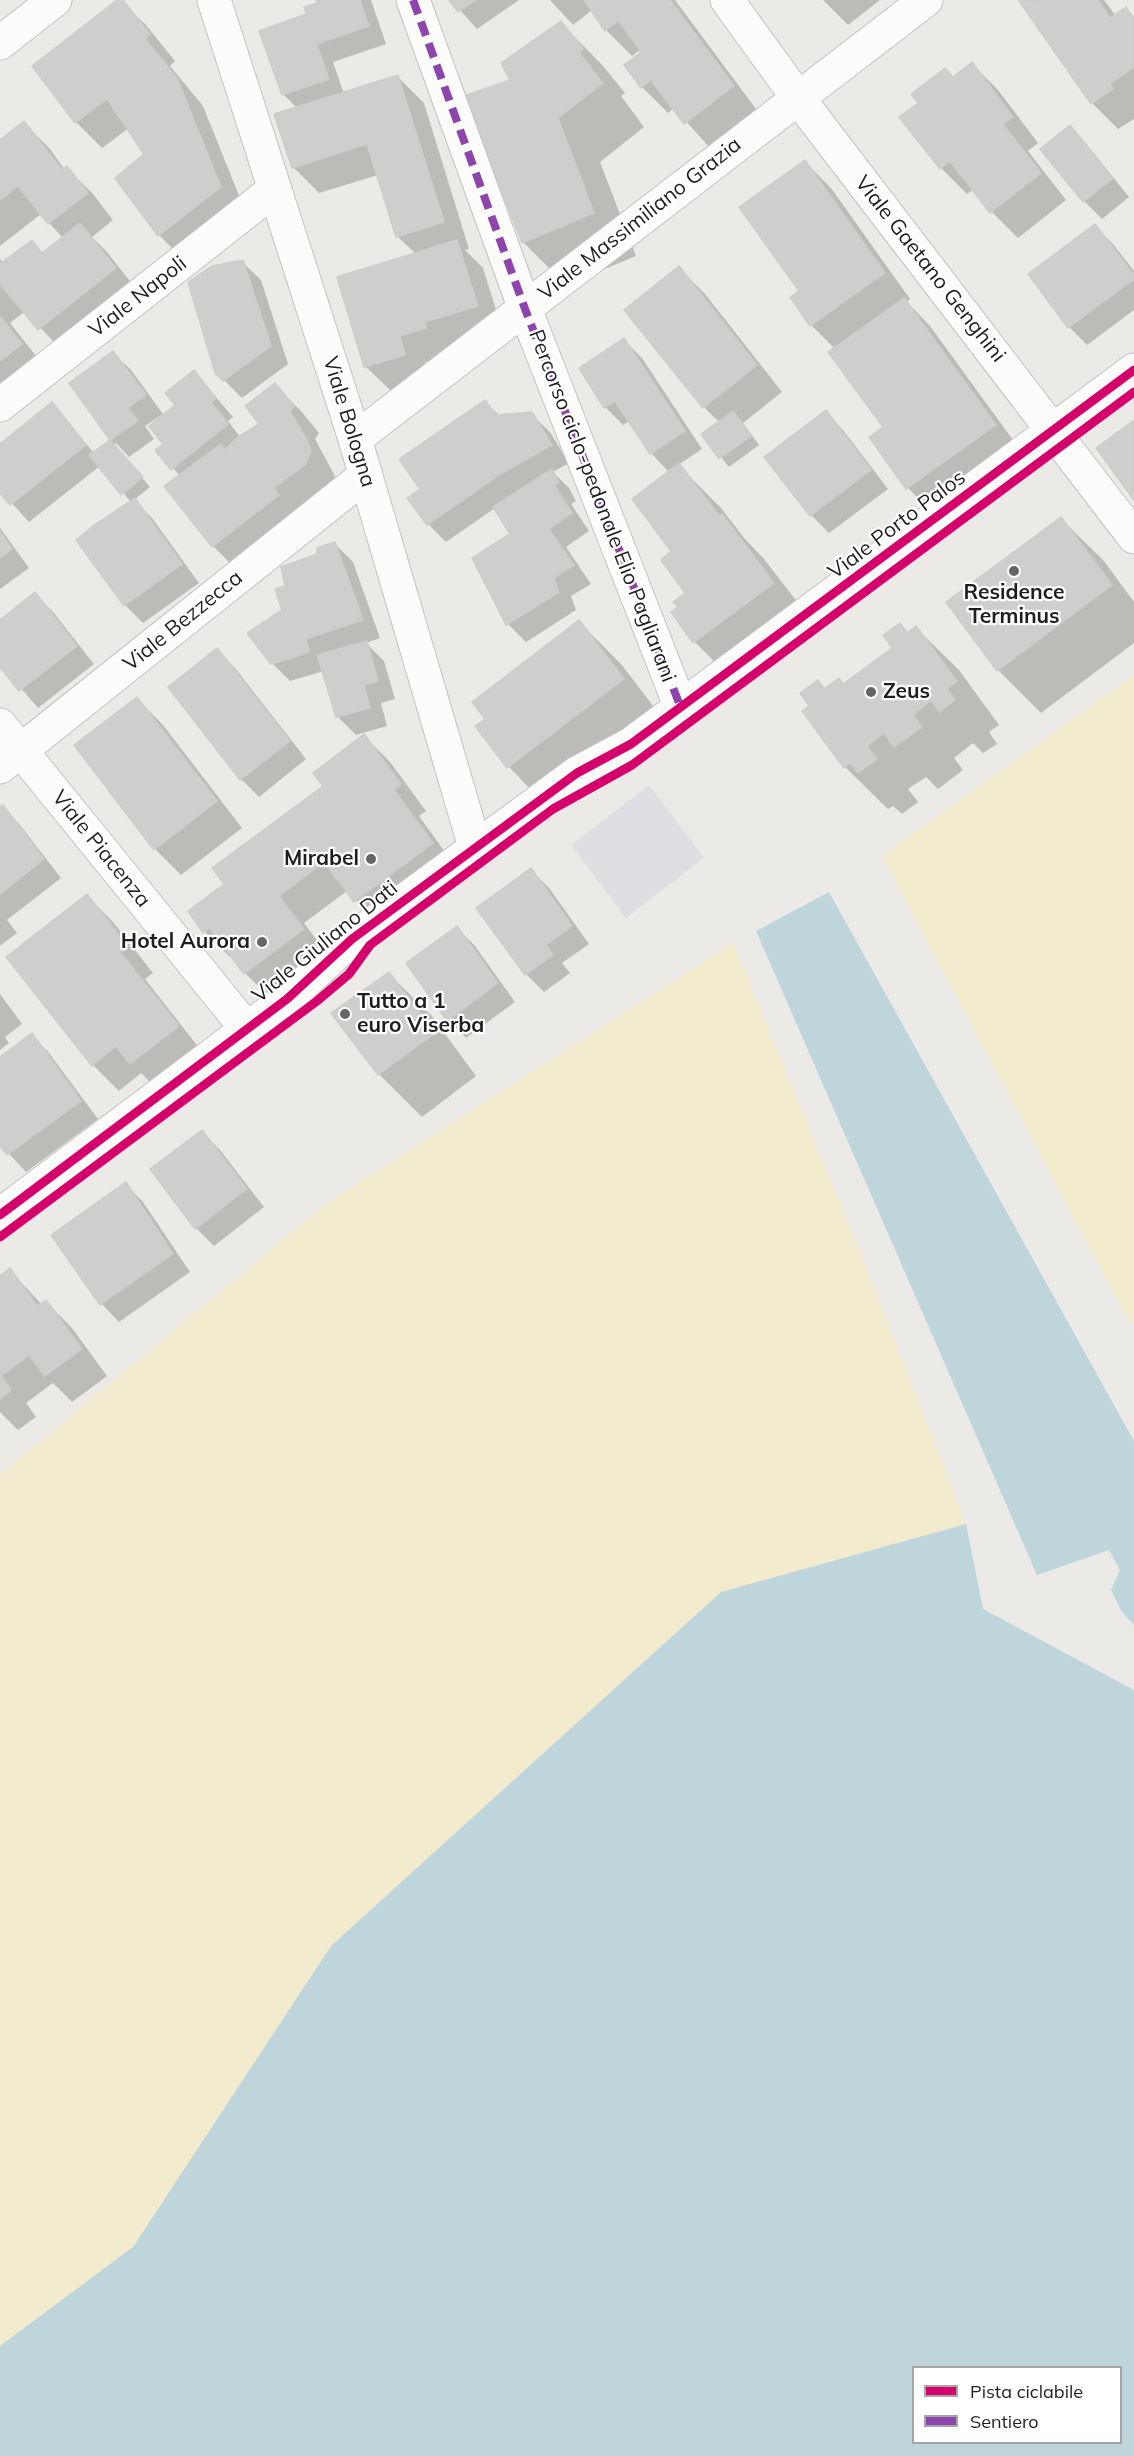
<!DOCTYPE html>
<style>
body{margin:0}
#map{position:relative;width:1134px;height:2456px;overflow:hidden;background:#eceae7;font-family:Mulish,sans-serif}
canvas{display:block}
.legend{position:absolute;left:912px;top:2366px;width:210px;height:78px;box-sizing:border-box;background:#fff;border:2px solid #a5a5a5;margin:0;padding:8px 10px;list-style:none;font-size:18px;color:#1e1e1e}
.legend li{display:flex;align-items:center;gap:12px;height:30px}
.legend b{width:30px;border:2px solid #a5a5a5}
</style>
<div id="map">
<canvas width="1134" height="2456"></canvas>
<ul class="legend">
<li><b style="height:8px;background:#d6006c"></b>Pista ciclabile</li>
<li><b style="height:8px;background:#8e44ad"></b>Sentiero</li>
</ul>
</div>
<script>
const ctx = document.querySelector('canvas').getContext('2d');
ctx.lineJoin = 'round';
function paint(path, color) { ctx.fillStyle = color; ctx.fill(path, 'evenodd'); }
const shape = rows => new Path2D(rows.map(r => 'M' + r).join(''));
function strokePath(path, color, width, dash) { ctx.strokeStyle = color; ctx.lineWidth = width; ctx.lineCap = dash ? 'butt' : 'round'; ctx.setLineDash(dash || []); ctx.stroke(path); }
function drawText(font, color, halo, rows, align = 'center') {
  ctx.font = font + ' Mulish,sans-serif'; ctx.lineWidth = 4.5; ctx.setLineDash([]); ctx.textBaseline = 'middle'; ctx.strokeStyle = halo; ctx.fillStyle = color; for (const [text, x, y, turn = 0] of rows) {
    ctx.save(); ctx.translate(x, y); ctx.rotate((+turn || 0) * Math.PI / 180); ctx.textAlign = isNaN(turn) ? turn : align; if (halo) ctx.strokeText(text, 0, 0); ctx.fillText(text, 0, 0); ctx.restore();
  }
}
paint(shape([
 [1134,675,1134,1321,1130,1324,882,856],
 [733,943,866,1267,966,1524,721,1592,331,1946,133,2247,0,2346,0,1475,326,1204]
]), '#f2ebce');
paint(shape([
 [649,785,704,858,626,918,571,845]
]), '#dedde1');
paint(shape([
 [829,892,1134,1441,1134,1625,1122,1612,1111,1590,1120,1570,1109,1550,1037,1575,756,931],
 [966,1524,983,1609,1134,1690,1134,2456,0,2456,0,2346,133,2247,331,1946,721,1592],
 [914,2368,1120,2368,1120,2442,914,2442]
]), '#bed5dc');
paint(shape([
 [119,0,146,25,175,61,170,66,203,106,246,213,185,261,159,235,146,154,129,128,102,148,76,122,34,67],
 [318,0,371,0,386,44,333,62,344,94,398,77,424,103,469,249,465,250,483,268,503,332,451,354,425,362,430,381,392,392,365,366,416,254,397,236,378,175,319,193,293,167,297,108,283,94,261,31,308,15,319,3],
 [451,0,519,0,477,29],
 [550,0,675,0,759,113,711,149,674,108,668,113,642,87,644,52,641,49,632,56,606,30,592,10,573,25],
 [823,0,880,0,848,25],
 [1023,0,1104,0,1116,16,1126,9,1134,17,1134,119,1118,129,1092,103],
 [561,23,603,66,625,93,621,96,644,127,600,162,636,256,566,285,523,242,512,81],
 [972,64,998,90,1038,143,1028,151,1066,200,1018,238,992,212,974,189,967,194,941,168,920,103],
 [24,123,50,149,65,170,67,168,93,194,113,220,92,237,106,251,141,295,66,355,25,311,10,323,47,370,0,408,0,259,4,264,32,242,43,254,63,238,41,214,0,246,0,138,2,140],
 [1069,127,1087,145,1129,197,1102,219,1084,201],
 [805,162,831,188,910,299,907,302,930,326,1021,451,934,514,908,488,871,438,885,427,835,349,811,325,801,291],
 [1095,226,1113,244,1134,271,1134,310,1087,345,1069,327],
 [242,262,261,280,288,364,242,398,216,372],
 [679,268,705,294,782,392,743,423,759,445,729,467,703,434,719,422,704,407,626,310],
 [624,340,642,358,702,449,678,465,721,508,744,538,764,559,816,626,737,685,695,642,673,613,680,608,687,593,674,552,669,472,651,453,629,421,623,425,605,407],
 [113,353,131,370,163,414,145,426,154,439,129,457,116,443,114,445,150,487,134,500,152,518,199,583,143,623,125,605,131,502,100,466,29,522,0,490,0,445,52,404,94,453,112,440,72,383],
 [194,372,233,417,228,421,240,437,261,424,275,385,301,411,319,433,315,439,336,478,239,572,213,546,180,476,157,450,165,444,177,405],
 [485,402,500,416,531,414,550,432,569,463,553,472,569,488,576,501,571,504,589,531,566,547,591,584,571,596,576,610,526,642,508,624,474,559,512,535,495,508,446,542,428,524,422,490],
 [825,412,843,430,888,489,829,533,811,515],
 [1061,519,1104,561,1134,602,1134,643,1041,713,998,670],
 [0,528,29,568,0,589],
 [335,544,353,562,380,638,366,643,384,661,395,699,381,703,387,726,356,735,338,717,324,671,290,681,272,663,283,611,319,555],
 [35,594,53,612,94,664,38,708,0,664,0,622],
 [579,622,622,665,666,723,551,810,509,767,477,726,487,719],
 [900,625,908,633,916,628,959,670,999,725,989,732,997,744,983,753,973,743,954,758,963,770,938,789,926,777,908,789,918,802,902,814,893,806,888,809,845,767,811,706,817,682,826,690,844,685,894,648],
 [217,650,235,668,306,759,259,797,241,779,170,687],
 [137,699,163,725,242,828,181,875,155,849],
 [364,736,390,762,426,811,419,816,458,870,381,927,347,891,304,923,329,956,271,999,245,973,233,956,231,958,205,932,190,911,226,884,325,786],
 [3,807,20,825,61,878,7,920,17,933,0,946,0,809],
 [531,870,549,888,589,944,562,963,570,973,544,992,526,974,478,908],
 [87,896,113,922,153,973,145,979,203,1053,157,1089,141,1073,119,1091,93,1065],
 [457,928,475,946,515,1002,466,1038,448,1020],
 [389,974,432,1016,476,1076,422,1117,379,1074],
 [0,994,22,1024,5,1037,9,1043,0,1050],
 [32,1035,49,1053,98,1119,26,1172,0,1144,0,1059],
 [202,1132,220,1150,264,1207,214,1246,196,1228],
 [125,1184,143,1202,190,1272,119,1322,102,1304,53,1235],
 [10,1270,42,1305,46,1302,72,1328,107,1376,72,1402,53,1383,26,1403,36,1417,18,1430,0,1412,0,1278]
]), '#0003');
const building = shape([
 [117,0,123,0,150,34,145,39,177,78,221,187,158,236,115,178,144,154,107,99,75,123,32,66,117,0],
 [316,0,360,0,369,26,316,44,304,7,317,3,316,0],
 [449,0,476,0,458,12,449,0],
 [584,0,670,0,734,86,684,124,651,80,641,88,624,65,641,52,618,20,605,31,584,0],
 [1098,0,1110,18,1126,7,1134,19,1134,67,1110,84,1113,89,1091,104,1019,1,1098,0],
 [306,14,329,79,282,95,259,31,306,14],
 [561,21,583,49,579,53,603,83,558,118,594,213,522,243,464,96,510,80,501,63,561,21],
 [972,62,1013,117,1003,124,1041,173,990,213,950,161,940,169,899,117,918,103,911,94,945,68,953,77,972,62],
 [398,75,444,222,396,237,367,144,292,168,274,114,398,75],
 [24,121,62,170,67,166,88,193,48,224,18,186,0,200,0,140,24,121],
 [1070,125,1113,178,1083,202,1040,149,1070,125],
 [805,160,885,273,810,326,790,297,799,291,739,207,805,160],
 [80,223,116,268,38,330,0,284,0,264,32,240,42,253,80,223],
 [1095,224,1134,275,1134,279,1068,328,1028,274,1095,224],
 [457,240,478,306,424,322,426,328,400,336,405,355,364,367,337,277,457,240],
 [243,260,271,346,223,381,215,373,188,282,212,266,243,260],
 [679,266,757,365,703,408,624,310,679,266],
 [904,298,996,425,906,489,869,437,883,427,828,352,904,298],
 [0,316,22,344,0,361,0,316],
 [624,338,685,431,650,454,615,401,604,408,579,368,624,338],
 [113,351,146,395,128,408,138,421,110,440,69,383,113,351],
 [194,370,216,398,211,402,228,424,171,470,155,450,163,444,149,426,175,405,165,393,194,370],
 [275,383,294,406,290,412,307,440,311,451,306,464,274,488,279,495,212,547,164,486,221,444,225,450,237,438,259,424,245,406,275,383],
 [485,400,496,415,532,412,552,445,502,473,427,525,407,498,420,489,399,459,485,400],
 [52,402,86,445,10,505,0,493,0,444,52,402],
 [826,410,871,470,810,516,764,457,826,410],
 [733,411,751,436,719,459,701,434,733,411],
 [1134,420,1134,500,1096,448,1134,420],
 [110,440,143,477,121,495,89,455,110,440],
 [679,463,719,516,722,514,774,583,693,643,671,612,678,607,673,602,685,593,661,560,671,551,632,499,679,463],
 [552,469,559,482,554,485,572,513,549,529,574,565,554,578,559,592,506,625,472,558,510,534,493,507,552,469],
 [135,498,182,564,124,606,76,540,93,526,135,498],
 [1061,517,1112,585,997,671,946,602,1061,517],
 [0,532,12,549,0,558,0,532],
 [335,542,363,620,306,639,310,652,271,664,247,633,282,610,275,589,285,586,281,567,317,554,317,548,335,542],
 [35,592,77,646,19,691,0,667,0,620,35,592],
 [579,620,624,679,507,768,475,726,485,719,472,702,579,620],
 [900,623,907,633,916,626,957,681,947,689,955,700,939,712,931,700,913,715,922,727,894,747,884,733,867,746,877,759,858,773,850,763,844,768,802,711,809,706,800,693,818,680,824,689,839,678,843,684,892,648,883,635,900,623],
 [367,641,378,681,364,685,370,708,336,717,317,655,367,641],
 [217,648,290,741,240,780,168,687,217,648],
 [137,697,217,801,154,850,74,745,137,697],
 [364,734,401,784,394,790,433,843,354,902,324,862,279,896,304,929,244,974,210,928,203,933,188,911,224,884,212,868,323,786,313,773,364,734],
 [3,805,44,859,0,894,0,807,3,805],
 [531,868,572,926,546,945,553,955,525,975,476,908,531,868],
 [87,894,128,946,120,952,179,1026,130,1064,116,1046,92,1066,6,957,87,894],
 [457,926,498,983,447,1021,406,963,457,926],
 [389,972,435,1033,378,1075,331,1013,389,972],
 [32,1033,81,1101,7,1155,0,1146,0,1057,32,1033],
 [202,1130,247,1189,195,1229,150,1169,202,1130],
 [126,1182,173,1254,100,1305,51,1235,126,1182],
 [10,1268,37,1306,46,1300,82,1349,45,1376,29,1355,1,1376,11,1390,0,1399,0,1276,10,1268]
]);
paint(building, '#d0cecc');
strokePath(building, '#cfccc9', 1.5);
const street = shape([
 [214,0,355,439,475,847],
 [413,0,525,309,681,708],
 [727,0,798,98,1134,537],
 [0,43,55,0],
 [0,405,275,189],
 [355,439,926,0],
 [0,725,247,1029],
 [0,767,366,475],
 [0,1215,287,999,352,939,577,773,631,744,1134,370]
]);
strokePath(street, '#c3c2c1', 35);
strokePath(street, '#fcfcfb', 33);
strokePath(shape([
 [413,0,525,309,681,708]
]), '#8e44ad', 8, [15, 8]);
strokePath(shape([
 [0,1215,287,999,352,939,577,773,631,744,1134,370],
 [0,1237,317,1001,349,974,370,945,553,809,632,765,1134,392]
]), '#d6006c', 9);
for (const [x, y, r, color] of [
 [1014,571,6,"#666564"],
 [871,692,6,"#666564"],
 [371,859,6,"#666564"],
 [262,942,6,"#666564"],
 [345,1014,6,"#666564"]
]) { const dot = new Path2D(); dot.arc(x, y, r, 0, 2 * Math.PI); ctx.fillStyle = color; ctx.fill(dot); strokePath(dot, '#fff', 2); }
drawText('21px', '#1e1e1e', '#fff', [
 ["Viale Massimiliano Grazia",640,219,-38],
 ["Viale Gaetano Genghini",930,269,52],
 ["Viale Napoli",138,297,-38],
 ["Viale Bologna",349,422,73],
 ["Percorso ciclo-pedonale Elio Pagliarani",602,506,69],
 ["Viale Porto Palos",897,525,-37],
 ["Viale Bezzecca",183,621,-39],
 ["Viale Piacenza",101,849,51],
 ["Viale Giuliano Dati",325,942,-39]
]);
drawText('bold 21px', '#1e1e1e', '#fff', [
 ["Residence",1014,593,"center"],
 ["Terminus",1014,617,"center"],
 ["Zeus",883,692],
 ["Mirabel",359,859,"right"],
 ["Hotel Aurora",250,942,"right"],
 ["Tutto a 1",357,1002],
 ["euro Viserba",357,1026]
], 'left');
</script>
